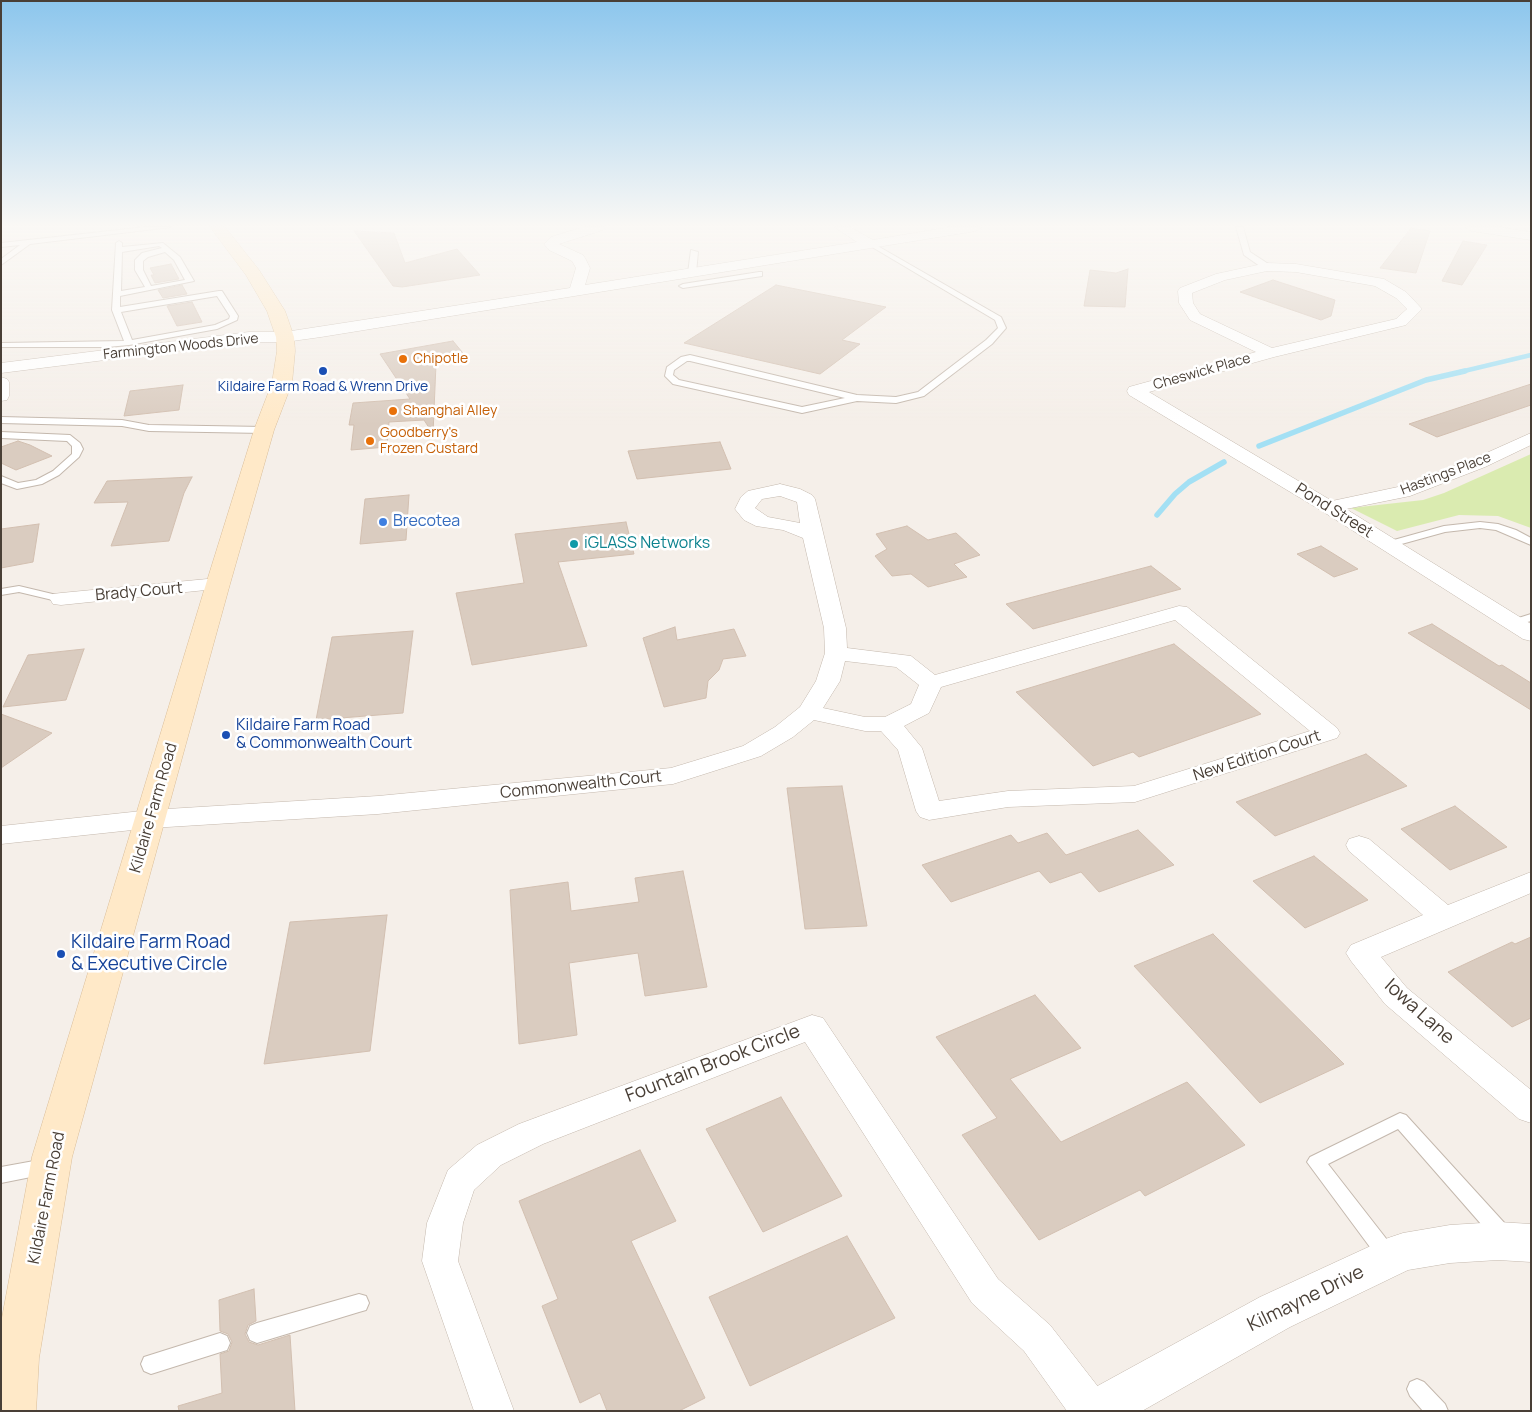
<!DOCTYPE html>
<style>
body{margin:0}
#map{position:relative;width:1532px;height:1412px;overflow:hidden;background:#f5efe9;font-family:Manrope,sans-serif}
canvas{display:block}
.frame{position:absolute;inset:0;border:2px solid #493f36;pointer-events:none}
</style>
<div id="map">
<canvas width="1532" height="1412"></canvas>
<div class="frame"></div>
</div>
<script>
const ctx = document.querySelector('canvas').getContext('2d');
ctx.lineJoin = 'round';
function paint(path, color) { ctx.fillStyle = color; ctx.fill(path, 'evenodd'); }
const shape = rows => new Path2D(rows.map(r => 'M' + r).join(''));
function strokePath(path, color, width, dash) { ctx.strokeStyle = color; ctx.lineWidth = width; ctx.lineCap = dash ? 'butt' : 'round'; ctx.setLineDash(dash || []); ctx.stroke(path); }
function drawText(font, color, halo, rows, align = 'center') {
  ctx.font = font + ' Manrope,sans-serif'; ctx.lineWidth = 5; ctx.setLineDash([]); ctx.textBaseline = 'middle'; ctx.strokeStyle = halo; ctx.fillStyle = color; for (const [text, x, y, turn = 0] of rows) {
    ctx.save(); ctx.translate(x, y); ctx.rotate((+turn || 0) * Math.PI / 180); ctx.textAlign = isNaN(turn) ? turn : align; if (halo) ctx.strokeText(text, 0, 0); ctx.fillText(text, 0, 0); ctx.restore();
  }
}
paint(shape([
 [1531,454,1531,528,1498,516,1459,515,1397,531,1351,508,1423,500,1444,493]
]), '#daebb0');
strokePath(shape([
 [1460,372,1531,355]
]), '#a3e0f4', 4.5);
strokePath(shape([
 [1259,446,1426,380,1465,371],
 [1157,515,1175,494,1189,482,1224,462]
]), '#a3e0f4', 5.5);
const building = shape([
 [1411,228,1430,231,1416,273,1380,268,1411,228],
 [354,231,394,233,405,263,457,249,480,275,402,287,393,286,354,231],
 [1463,241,1487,245,1462,285,1442,281,1463,241],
 [171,264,179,279,155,283,151,275,154,275,150,268,171,264],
 [1128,269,1125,307,1084,306,1090,270,1116,273,1128,269],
 [1273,280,1335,300,1331,316,1321,320,1240,292,1273,280],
 [182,285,187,294,163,298,158,290,182,285],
 [776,285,886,307,842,340,860,344,820,374,684,343,776,285],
 [192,302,202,322,177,326,167,306,192,302],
 [453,341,467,358,436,364,433,434,424,420,389,422,387,447,351,450,354,425,349,425,353,403,410,399,380,354,453,341],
 [1531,384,1531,405,1437,437,1409,424,1531,384],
 [183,385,179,410,124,416,130,391,183,385],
 [18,441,30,445,52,456,16,470,1,463,1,447,18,441],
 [720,442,731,469,637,479,628,451,720,442],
 [192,477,184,493,169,541,111,546,128,502,94,503,107,481,192,477],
 [409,495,406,540,360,544,365,499,409,495],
 [626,522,634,554,558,562,587,646,472,665,456,593,524,583,515,534,626,522],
 [39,524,33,562,1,568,1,529,39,524],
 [907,526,928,540,956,533,980,555,954,564,967,577,928,587,911,574,892,576,875,556,887,549,876,534,907,526],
 [1321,546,1358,569,1334,577,1297,554,1321,546],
 [1151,566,1181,589,1033,629,1006,604,1151,566],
 [1432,624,1499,666,1502,665,1531,683,1531,710,1408,633,1432,624],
 [675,627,677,640,734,629,746,656,723,659,719,670,708,681,706,698,664,707,643,638,675,627],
 [413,631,403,713,316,720,332,637,413,631],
 [1174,644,1261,714,1139,757,1133,752,1093,766,1016,692,1174,644],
 [84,649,66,700,3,707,28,655,84,649],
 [1,714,52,733,1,768,1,714],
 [1366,754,1407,786,1275,836,1236,802,1366,754],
 [842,786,867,926,805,929,787,788,842,786],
 [1455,806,1507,847,1450,870,1401,829,1455,806],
 [1138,830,1174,865,1099,892,1081,872,1050,883,1039,871,951,902,922,865,1011,835,1018,843,1047,833,1066,855,1138,830],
 [1314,856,1368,900,1305,928,1253,881,1314,856],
 [683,871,707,987,645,996,638,953,569,963,577,1035,519,1044,510,890,568,882,571,911,639,902,635,878,683,871],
 [387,915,370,1051,264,1064,290,922,387,915],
 [1213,934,1344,1064,1260,1103,1134,966,1213,934],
 [1531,937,1531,1018,1512,1027,1448,972,1512,942,1515,944,1531,937],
 [1035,995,1081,1048,1010,1079,1061,1142,1187,1082,1245,1145,1145,1196,1140,1190,1039,1240,962,1135,997,1118,936,1037,1035,995],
 [781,1097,842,1196,763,1232,706,1129,781,1097],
 [640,1150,676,1221,631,1241,705,1398,679,1411,607,1411,600,1393,580,1403,542,1306,558,1299,519,1201,640,1150],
 [847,1236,895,1318,750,1386,709,1297,847,1236],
 [254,1289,256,1321,248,1325,245,1334,249,1342,258,1345,290,1335,295,1411,179,1411,178,1406,222,1393,220,1354,229,1351,232,1342,228,1334,220,1331,219,1300,254,1289]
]);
paint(building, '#daccc0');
strokePath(building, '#d2bfb0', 1);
const service = shape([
 [146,227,171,227,30,244,1,265,1,259,20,245,1,247,1,243,146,227],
 [1236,227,1243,227,1250,252,1270,265,1270,269,1264,269,1244,255,1236,227],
 [119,241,122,243,122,247,163,243,180,257,194,281,120,296,120,307,219,291,222,291,238,316,237,320,217,329,129,345,107,347,1,347,1,343,124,341,112,310,116,243,119,241],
 [159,246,162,248,142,253,135,260,135,270,145,287,121,291,122,252,159,246],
 [165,252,174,260,185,280,151,286,143,270,143,261,148,257,165,252],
 [217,296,230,316,229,319,215,325,132,340,121,312,217,296],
 [869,241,1001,317,1006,328,992,344,924,396,896,403,857,401,802,413,673,384,665,376,667,367,681,357,690,355,857,395,896,397,918,392,986,340,998,328,995,320,867,244,867,242,869,241],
 [687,361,690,361,845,398,802,407,679,380,673,375,674,370,687,361],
 [691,250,698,252,696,273,692,275,688,273,691,250],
 [759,272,762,272,762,276,683,288,679,286,683,284,759,272],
 [1,417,122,420,149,425,264,427,269,430,264,433,149,431,122,426,1,423,1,417],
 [1,432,70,435,80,443,83,449,79,457,59,475,42,484,17,489,1,483,1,476,18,483,36,480,53,471,72,454,72,446,67,441,1,438,1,432],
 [1480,522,1498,524,1516,530,1531,538,1531,545,1496,530,1480,528,1445,532,1387,548,1382,545,1383,543,1444,526,1480,522],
 [19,586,65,597,67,599,61,602,19,592,1,595,1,589,19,586],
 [1531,614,1531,621,1513,626,1507,623,1509,621,1531,614],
 [1400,1113,1406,1115,1509,1228,1511,1234,1509,1240,1502,1242,1495,1240,1398,1129,1328,1164,1395,1250,1398,1256,1395,1262,1388,1265,1381,1262,1307,1162,1310,1157,1400,1113],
 [45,1159,51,1161,54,1167,51,1173,1,1183,1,1167,45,1159],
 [359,1294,366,1296,369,1303,366,1310,359,1312,257,1343,250,1340,247,1333,250,1326,257,1323,359,1294],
 [220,1333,227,1336,230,1343,227,1350,151,1374,144,1371,141,1364,144,1357,220,1333],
 [1417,1379,1424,1382,1445,1404,1448,1411,1423,1411,1410,1396,1407,1389,1410,1382,1417,1379]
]);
const minor = shape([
 [583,227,604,227,603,230,559,244,583,255,585,258,590,268,585,285,857,242,834,227,850,227,873,240,950,227,982,227,976,231,321,337,285,342,249,342,1,373,1,363,249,332,285,332,570,288,576,268,572,261,549,250,544,244,551,237,583,227],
 [1465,227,1499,227,1531,232,1531,240,1471,231,1465,227],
 [1267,263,1296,264,1384,279,1406,292,1422,309,1406,325,1274,357,1149,392,1332,501,1398,487,1473,459,1531,433,1531,445,1485,467,1410,496,1346,509,1531,624,1531,641,1523,639,1322,511,1129,395,1127,391,1129,387,1256,352,1190,320,1179,303,1178,291,1180,288,1216,274,1267,263],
 [1267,271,1296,272,1375,286,1396,298,1407,309,1396,319,1272,348,1200,314,1193,303,1192,293,1225,280,1267,271],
 [1,377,7,379,9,382,9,396,7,400,1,401,1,377],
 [780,484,800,489,812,495,815,499,846,628,847,648,911,656,935,675,1179,606,1187,607,1337,728,1340,733,1337,738,1135,802,1008,807,929,820,920,817,916,811,898,750,881,731,865,731,814,720,793,737,761,756,673,784,378,814,151,828,1,844,1,826,151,810,378,796,671,768,743,746,775,727,800,707,816,681,825,653,824,628,803,538,783,530,756,526,744,520,735,509,741,497,748,491,780,484],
 [780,496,797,502,800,523,768,517,755,508,762,499,780,496],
 [1175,620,1310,731,1134,786,1008,791,939,801,922,748,904,726,929,713,941,687,1175,620],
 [845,661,896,667,919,685,911,704,885,717,865,717,823,708,840,681,845,661],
 [218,578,225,580,228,584,225,588,61,605,53,604,50,599,53,594,61,593,218,578],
 [1359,836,1369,839,1448,905,1531,872,1531,893,1381,957,1407,988,1531,1090,1531,1123,1519,1119,1385,1004,1351,961,1346,953,1351,945,1423,915,1349,851,1346,845,1349,839,1359,836],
 [812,1015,823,1018,998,1279,1050,1325,1106,1397,1112,1411,1067,1411,1024,1351,972,1303,805,1042,543,1144,501,1165,474,1190,463,1223,458,1261,514,1411,474,1411,422,1261,427,1223,448,1170,477,1145,519,1124,812,1015]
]);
const tertiary = shape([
 [1498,1222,1531,1224,1531,1262,1498,1260,1450,1263,1408,1270,1290,1327,1142,1411,1074,1411,1081,1395,1260,1297,1388,1238,1403,1233,1450,1225,1498,1222]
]);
const secondary = shape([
 [210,227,225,227,259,270,285,311,294,337,295,351,292,383,274,430,230,584,72,1157,39,1358,36,1411,1,1411,1,1323,32,1157,206,584,254,430,272,383,277,351,276,337,267,311,246,275,210,227]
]);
strokePath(service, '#c4b8ad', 2);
strokePath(minor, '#c4b8ad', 1);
strokePath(tertiary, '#c4b8ad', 1);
strokePath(secondary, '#dabe99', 1);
paint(service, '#fff');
paint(minor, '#fff');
paint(tertiary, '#fff');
paint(secondary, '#ffe9c8');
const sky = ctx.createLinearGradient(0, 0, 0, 425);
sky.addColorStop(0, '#8cc6ed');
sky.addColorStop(0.53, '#faf8f5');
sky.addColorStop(1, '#faf8f500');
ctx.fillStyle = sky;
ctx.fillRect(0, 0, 1532, 425);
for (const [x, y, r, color] of [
 [403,359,5,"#e8710a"],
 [323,371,5,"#1a4fb4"],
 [393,411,5,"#e8710a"],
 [370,441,5,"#e8710a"],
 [383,522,5,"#3f7fe0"],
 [574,544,5,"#0f9aa8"],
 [226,735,5,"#1a4fb4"],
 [61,954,5,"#1a4fb4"]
]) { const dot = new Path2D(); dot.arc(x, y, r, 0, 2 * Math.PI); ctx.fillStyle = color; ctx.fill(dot); strokePath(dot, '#fff', 2); }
drawText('14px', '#493f36', '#fff', [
 ["Farmington Woods Drive",181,347,-6],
 ["Cheswick Place",1202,372,-16],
 ["Hastings Place",1446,474,-21]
]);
drawText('14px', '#c56008', '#fff', [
 ["Chipotle",413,359],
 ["Shanghai Alley",403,411],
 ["Goodberry's",380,433],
 ["Frozen Custard",380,449]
], 'left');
drawText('14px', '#164399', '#fff', [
 ["Kildaire Farm Road & Wrenn Drive",323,387]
]);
drawText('16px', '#493f36', '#fff', [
 ["Pond Street",1334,511,32],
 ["Brady Court",139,592,-5],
 ["New Edition Court",1257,756,-18],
 ["Commonwealth Court",581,785,-6],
 ["Kildaire Farm Road",154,808,-74],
 ["Kildaire Farm Road",47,1198,-79]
]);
drawText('16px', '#366cbe', '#fff', [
 ["Brecotea",393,522]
], 'left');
drawText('16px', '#0d838f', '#fff', [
 ["iGLASS Networks",584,544]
], 'left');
drawText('16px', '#164399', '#fff', [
 ["Kildaire Farm Road",236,726],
 ["& Commonwealth Court",236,744]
], 'left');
drawText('19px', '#164399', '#fff', [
 ["Kildaire Farm Road",71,943],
 ["& Executive Circle",71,965]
], 'left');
drawText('19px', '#493f36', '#fff', [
 ["Iowa Lane",1419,1012,42],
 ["Fountain Brook Circle",713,1064,-21],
 ["Kilmayne Drive",1306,1299,-26]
]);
</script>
